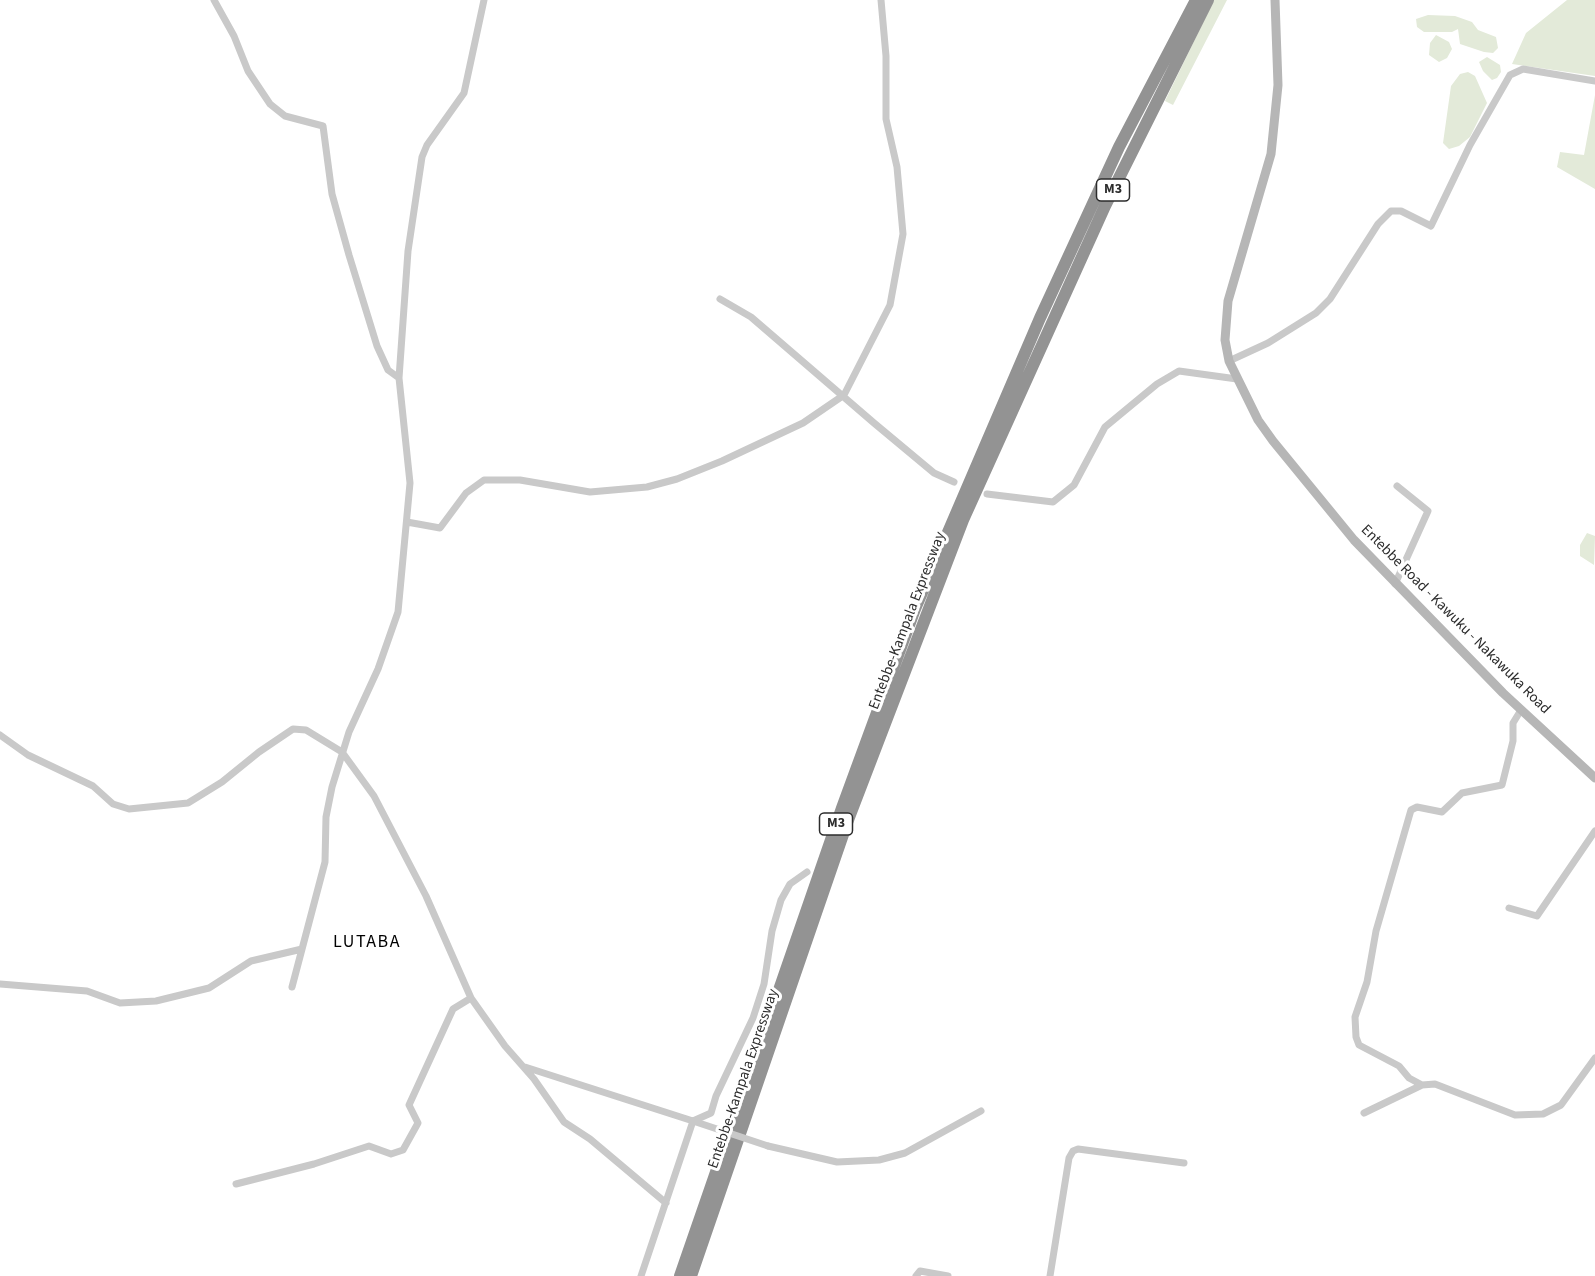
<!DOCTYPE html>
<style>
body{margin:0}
canvas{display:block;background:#fff}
</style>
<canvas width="1595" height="1276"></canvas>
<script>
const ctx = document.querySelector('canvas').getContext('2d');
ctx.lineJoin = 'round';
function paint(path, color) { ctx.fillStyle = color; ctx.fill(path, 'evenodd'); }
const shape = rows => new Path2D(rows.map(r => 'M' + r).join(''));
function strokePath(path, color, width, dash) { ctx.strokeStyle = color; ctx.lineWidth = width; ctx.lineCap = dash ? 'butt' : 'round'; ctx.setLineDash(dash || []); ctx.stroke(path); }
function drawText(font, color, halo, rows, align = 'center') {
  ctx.font = font + ' "Source Sans 3",sans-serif'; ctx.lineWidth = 6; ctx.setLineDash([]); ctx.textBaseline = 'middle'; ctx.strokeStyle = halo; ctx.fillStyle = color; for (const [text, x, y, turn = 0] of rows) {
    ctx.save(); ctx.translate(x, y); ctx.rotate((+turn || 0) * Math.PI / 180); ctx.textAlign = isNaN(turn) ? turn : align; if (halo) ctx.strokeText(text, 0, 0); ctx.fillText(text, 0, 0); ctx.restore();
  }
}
paint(shape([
 [1214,0,1227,0,1173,105,1165,101],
 [1567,0,1595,0,1595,76,1512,64,1526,33],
 [1428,15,1455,16,1472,22,1478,30,1496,37,1498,48,1493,53,1484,52,1460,44,1458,29,1452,32,1424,32,1417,27,1416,19],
 [1436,35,1449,42,1452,49,1447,58,1439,62,1429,55,1430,43],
 [1487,57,1500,65,1501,72,1497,78,1492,80,1483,71,1479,62],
 [1468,72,1475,76,1487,103,1470,137,1459,146,1449,149,1443,143,1451,86,1460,74],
 [1595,95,1595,189,1557,167,1560,152,1584,155],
 [1587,533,1595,536,1594,565,1580,556,1580,545]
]), '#e3ead9');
strokePath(shape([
 [214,0,234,36,248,71,270,104,285,116,323,126,332,194,349,255,377,346,388,370,399,378,410,483,398,612,378,669,349,732,332,787,326,817,325,862,292,987],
 [720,299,751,317,874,423,934,473,954,482],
 [1229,361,1268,343,1316,313,1330,299,1378,224,1391,211,1401,211,1431,226,1470,145,1510,75,1523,69,1595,81],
 [399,378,408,251,422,157,427,145,464,93,484,0],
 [987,494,1053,502,1074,485,1105,427,1157,384,1179,371,1237,379],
 [407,522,440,528,466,493,484,480,520,480,590,492,647,487,677,479,722,461,803,423,844,395,890,305,903,234,897,167,886,119,886,56,881,0],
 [1395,584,1428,511,1397,486],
 [0,735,28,755,93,786,113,804,129,809,188,803,222,782,259,752,293,729,306,730,342,752,374,796,426,896,471,998,505,1046,534,1079,564,1122,590,1139,666,1203],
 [1509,908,1537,916,1595,831],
 [0,984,87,991,120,1003,156,1001,209,988,251,961,302,949],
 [525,1067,693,1121],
 [1422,1085,1409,1078,1399,1066,1359,1045,1356,1037,1355,1017,1367,982,1376,931,1411,810,1417,807,1442,812,1462,793,1502,785,1513,741,1513,723,1521,710],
 [1364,1113,1422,1085,1435,1084,1515,1115,1543,1114,1561,1105,1595,1058],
 [768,1146,837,1162,879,1160,905,1153,981,1111],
 [236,1184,314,1164,369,1146,391,1154,403,1150,418,1123,409,1105,453,1009,471,998],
 [641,1276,693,1121,711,1113,716,1096,753,1018,764,984,772,931,781,900,790,884,807,872],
 [916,1276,920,1271,948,1276],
 [1050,1276,1069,1158,1073,1151,1078,1149,1184,1163]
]), '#c9c9c9', 7);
strokePath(shape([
 [1275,0,1278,85,1271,154,1228,301,1225,340,1229,361,1258,420,1273,441,1354,540,1503,693,1595,778]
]), '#b6b6b6', 9);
strokePath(shape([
 [680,1276,842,808,915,609,1040,318,1119,147,1196,0],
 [691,1276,848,820,963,520,1105,206,1208,0]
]), '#939393', 12);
strokePath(shape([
 [693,1121,768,1146]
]), '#c9c9c9', 7);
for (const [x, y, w] of [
 [1113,190,33],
 [836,824,33]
]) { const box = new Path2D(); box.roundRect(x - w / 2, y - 11, w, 22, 4.5); ctx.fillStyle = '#fff'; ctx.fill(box); strokePath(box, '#2c2c2c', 1.5); }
drawText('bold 14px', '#2c2c2c', null, [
 ["M3",1113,190],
 ["M3",836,824]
]);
drawText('15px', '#2c2c2c', '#fff', [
 ["Entebbe Road - Kawuku - Nakawuka Road",1455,620,45],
 ["Entebbe-Kampala Expressway",908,621,-69],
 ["Entebbe-Kampala Expressway",744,1079,-71]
]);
ctx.letterSpacing = '1.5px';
drawText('18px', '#000', '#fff', [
 ["LUTABA",367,943]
]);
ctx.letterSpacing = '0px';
</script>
